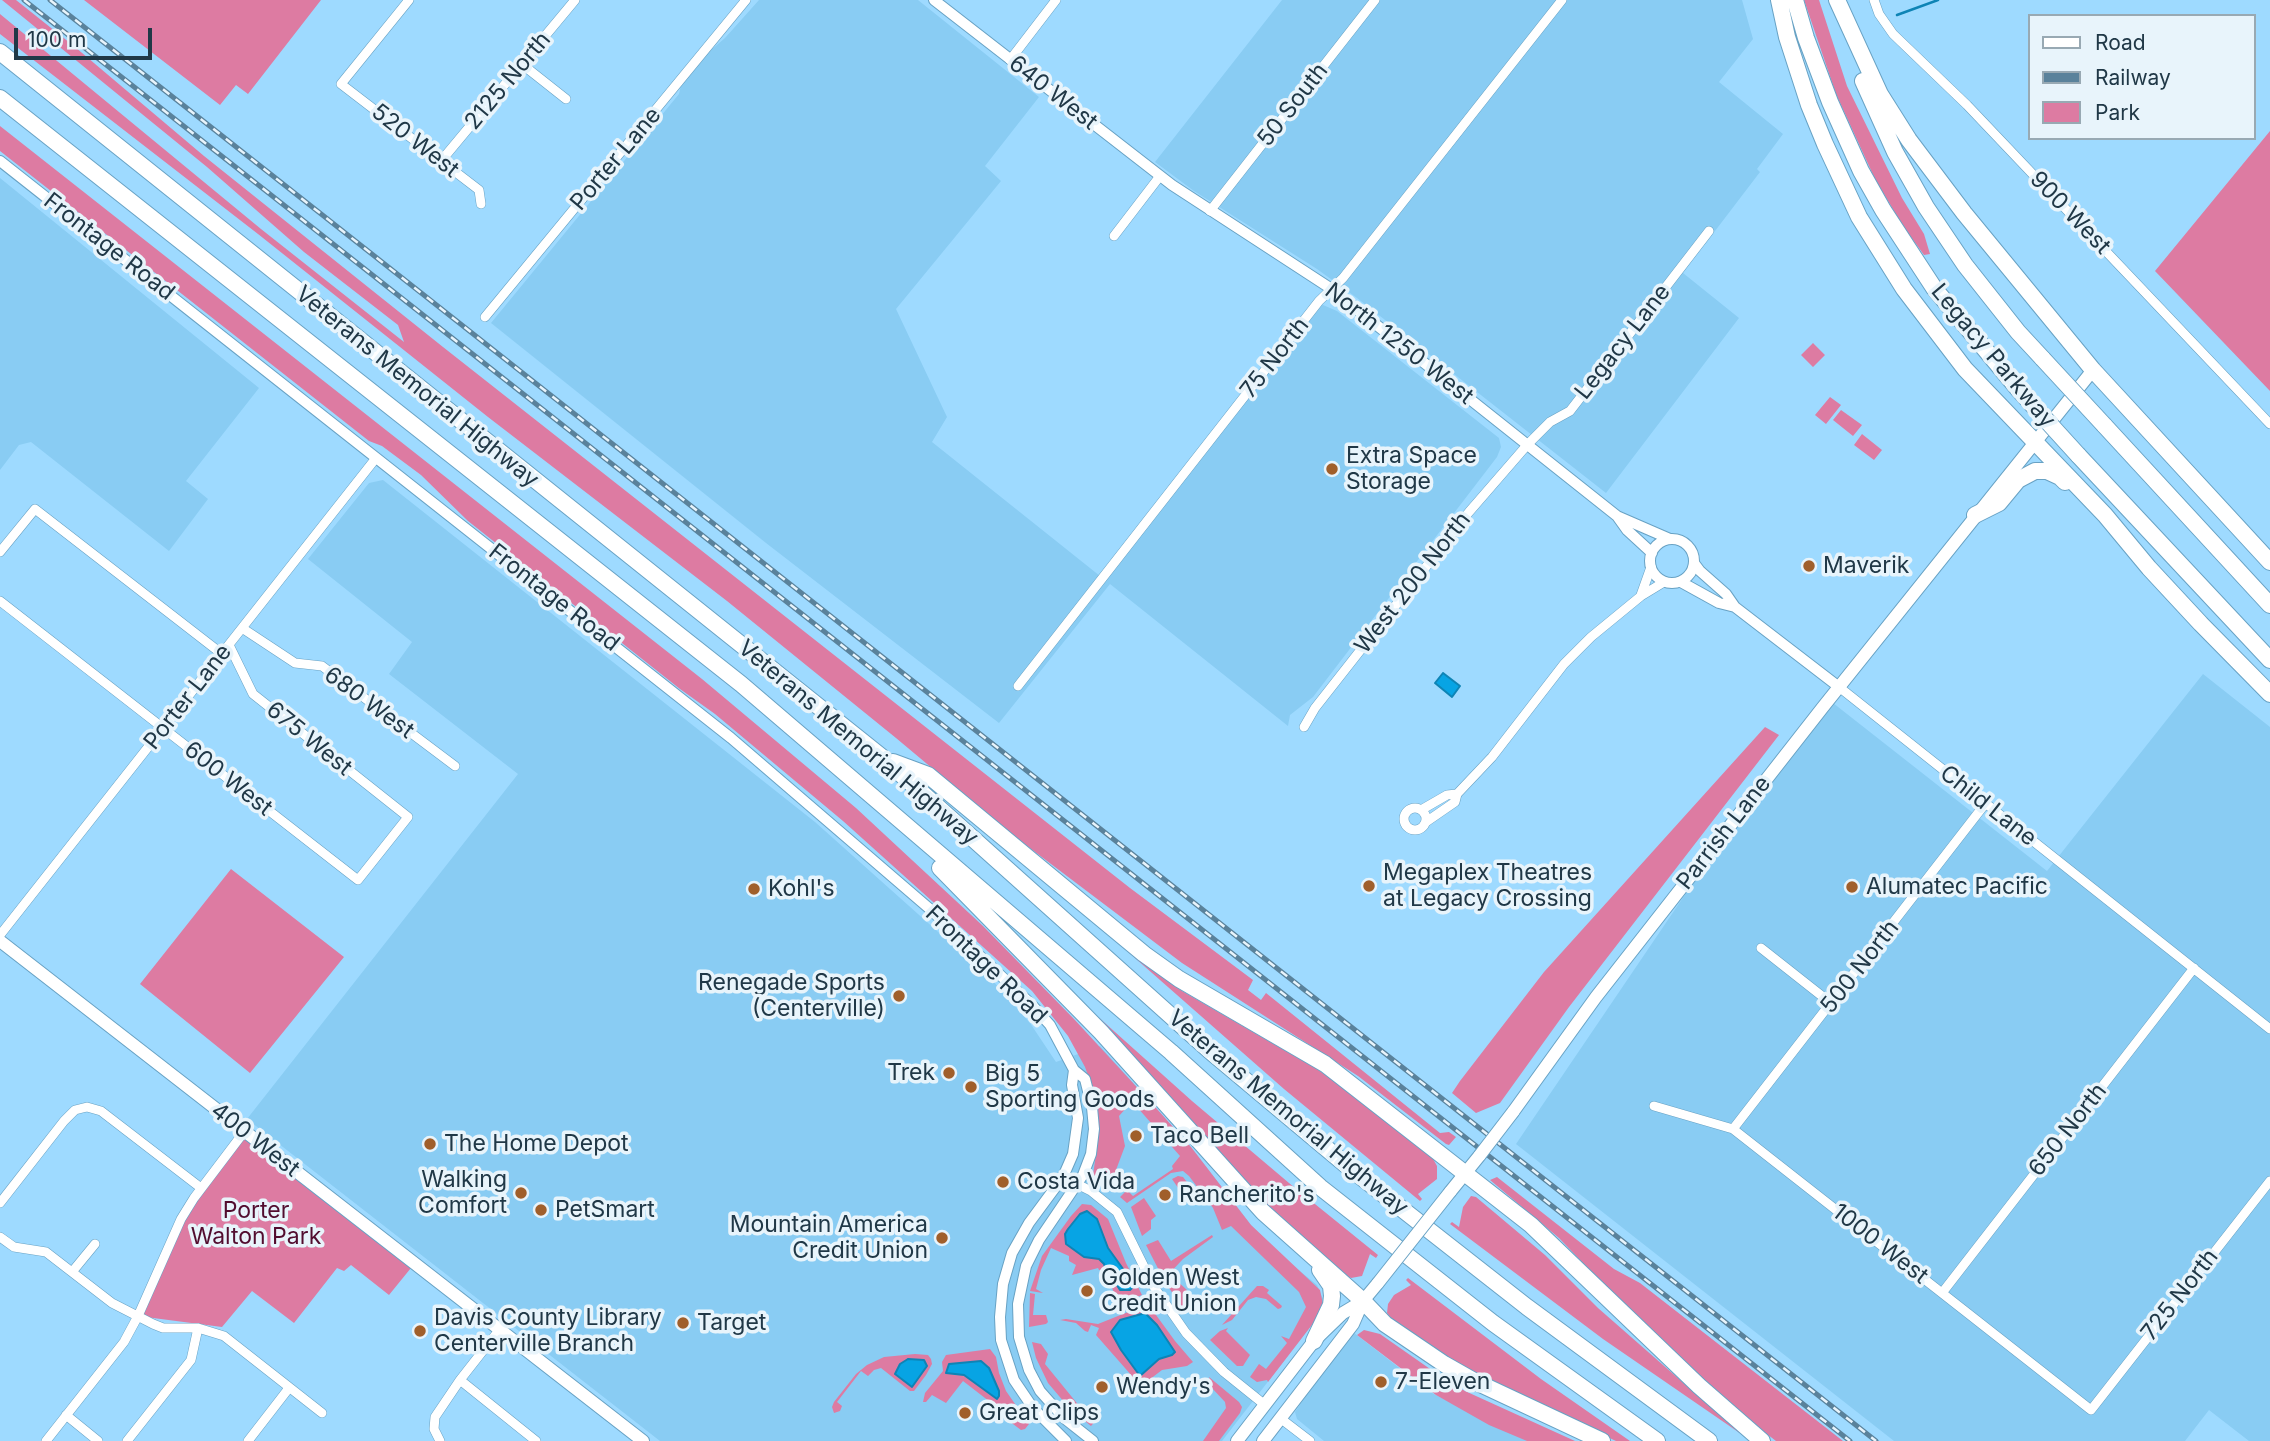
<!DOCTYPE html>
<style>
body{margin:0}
#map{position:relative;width:2270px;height:1441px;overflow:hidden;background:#9edaff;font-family:Inter,sans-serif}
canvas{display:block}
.legend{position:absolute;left:2028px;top:14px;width:228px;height:126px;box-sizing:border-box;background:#e8f4fb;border:2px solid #98a9b3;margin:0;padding:9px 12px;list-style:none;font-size:21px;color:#203847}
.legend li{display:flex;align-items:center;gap:14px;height:35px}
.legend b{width:35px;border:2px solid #98a9b3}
.scale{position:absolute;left:14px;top:28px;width:138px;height:32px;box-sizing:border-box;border:4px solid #203847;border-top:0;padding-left:9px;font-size:21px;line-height:24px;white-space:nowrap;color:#203847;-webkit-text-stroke:5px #e8f4fb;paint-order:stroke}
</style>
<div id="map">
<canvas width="2270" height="1441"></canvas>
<ul class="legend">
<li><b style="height:9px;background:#fff"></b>Road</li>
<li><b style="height:9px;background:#5a829b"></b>Railway</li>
<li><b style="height:19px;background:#dd7ba2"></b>Park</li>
</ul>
<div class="scale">100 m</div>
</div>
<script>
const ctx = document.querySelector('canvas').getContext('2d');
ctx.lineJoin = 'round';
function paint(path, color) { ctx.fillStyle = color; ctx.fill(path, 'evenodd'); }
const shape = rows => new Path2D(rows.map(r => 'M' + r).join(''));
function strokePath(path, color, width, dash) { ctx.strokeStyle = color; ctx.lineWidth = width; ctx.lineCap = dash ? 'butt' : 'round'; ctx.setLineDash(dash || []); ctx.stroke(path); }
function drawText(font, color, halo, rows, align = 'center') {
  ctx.font = font + ' Inter,sans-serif'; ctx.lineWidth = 7; ctx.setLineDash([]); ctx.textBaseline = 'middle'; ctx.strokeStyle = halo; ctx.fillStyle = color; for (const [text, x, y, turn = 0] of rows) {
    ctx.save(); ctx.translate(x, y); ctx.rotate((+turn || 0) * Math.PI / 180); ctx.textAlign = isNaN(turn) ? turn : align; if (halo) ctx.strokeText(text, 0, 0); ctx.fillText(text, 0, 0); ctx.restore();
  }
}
paint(shape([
 [759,0,918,0,1039,97,985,166,1001,181,896,309,947,417,932,442,1105,580,1319,306,1323,305,1337,311,1499,438,1501,447,1497,457,1313,697,1290,715,1288,726,1110,584,999,723,766,543,491,323,679,94,681,85,703,57,725,38],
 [1282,0,1742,0,1753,39,1719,82,1783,134,1757,169,1760,172,1683,273,1739,318,1606,493,1357,298,1317,269,1194,191,1155,162],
 [0,178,259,388,186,481,208,499,169,551,31,442,19,445,0,470],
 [383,480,815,822,993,981,1030,1023,1056,1062,1100,1046,1191,1147,1251,1225,1284,1258,1317,1285,1323,1299,1318,1317,1222,1441,660,1441,247,1119,518,774,389,674,412,642,308,559,369,483],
 [2203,674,2270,727,2270,1441,2249,1441,2209,1410,2185,1441,1894,1441,1516,1144,1697,877,1833,703,2047,871],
 [1354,1333,1432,1393,1528,1441,1324,1441,1297,1419,1295,1412,1323,1371]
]), '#89ccf3');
paint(shape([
 [2,0,16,0,75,47,204,156,443,347,1130,888,1253,980,1248,990,1261,1000,1266,993,1440,1133,1449,1132,1456,1137,1449,1145,1446,1144,1358,1076,1182,963,1006,830,896,738,727,601,488,417,258,234,0,34,0,14,261,229,404,342,398,325,304,252,207,167],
 [84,0,321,0,248,94,236,85,220,105],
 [1804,0,1819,0,1847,86,1902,198,1924,234,1930,254,1924,255,1903,226,1875,179,1836,94],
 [0,126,702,679,856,808,983,926,1074,1019,1157,1109,1191,1147,1251,1225,1320,1290,1323,1304,1318,1317,1268,1382,1267,1380,1257,1382,1250,1377,1259,1364,1266,1369,1287,1343,1281,1336,1289,1339,1306,1307,1299,1292,1231,1226,1222,1230,1213,1208,1189,1176,1183,1171,1171,1173,1127,1203,1120,1197,1127,1190,1133,1196,1173,1169,1172,1166,1180,1156,1137,1107,1127,1107,1119,1116,1125,1146,1116,1170,1119,1180,1110,1188,1093,1175,1099,1133,1094,1092,1085,1067,1068,1036,1032,991,843,821,715,714,680,689,468,521,421,475,382,446,369,441,0,151],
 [2270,131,2270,391,2155,271],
 [1813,343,1825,355,1813,367,1801,355],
 [1830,397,1841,405,1826,424,1815,415],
 [1841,410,1862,425,1853,436,1833,420],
 [1862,434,1882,450,1874,460,1854,445],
 [1765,727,1779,735,1569,1007,1500,1103,1476,1113,1452,1093,1460,1081,1544,972],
 [231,869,344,957,250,1073,140,984],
 [1094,922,1182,991,1317,1069,1354,1095,1432,1157,1437,1166,1437,1179,1418,1194,1422,1199,1420,1201,1284,1089],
 [1077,998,1192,1101,1289,1183,1378,1255,1376,1258,1370,1254,1362,1276,1351,1278,1347,1276,1280,1221],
 [244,1132,415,1263,389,1295,351,1265,344,1271,337,1268,294,1323,252,1291,222,1327,138,1316,175,1230],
 [1178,1176,1183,1177,1197,1195,1195,1199,1189,1191,1183,1195,1172,1179],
 [1497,1177,1614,1269,1640,1283,1843,1441,1776,1441,1724,1401,1667,1350,1559,1238,1490,1180],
 [1471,1196,1476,1197,1545,1255,1598,1308,1744,1436,1603,1339,1450,1224,1452,1222,1459,1227,1463,1207],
 [1144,1198,1156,1216,1151,1220,1151,1229,1142,1236,1131,1207],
 [1082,1204,1091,1205,1108,1219,1126,1263,1142,1295,1132,1299,1114,1293,1111,1285,1107,1286,1102,1270,1099,1270,1098,1268,1072,1275,1076,1265,1069,1261,1069,1256,1051,1248,1041,1270,1036,1289,1043,1293,1030,1291,1042,1256,1071,1216],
 [1212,1235,1213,1237,1183,1259,1168,1275,1166,1284,1146,1245,1158,1240,1171,1261],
 [1408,1278,1541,1379,1630,1441,1616,1441,1463,1370,1391,1318,1387,1313,1388,1304,1394,1295,1411,1285,1406,1280],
 [1176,1280,1187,1290,1183,1295,1190,1302,1183,1308,1169,1288],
 [1257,1286,1263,1286,1269,1290,1267,1293,1282,1306,1281,1308,1278,1309,1266,1299,1256,1297,1248,1300,1232,1320,1222,1325],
 [1030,1293,1035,1294,1033,1315,1046,1315,1048,1322,1046,1324,1029,1327],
 [1148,1304,1175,1341,1193,1362,1187,1366,1162,1370,1137,1389,1130,1387,1132,1376,1096,1335,1099,1328,1091,1325,1088,1332,1085,1331,1076,1323,1060,1320,1066,1319,1098,1324],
 [1228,1328,1226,1331,1250,1355,1243,1366,1237,1366,1210,1340,1220,1331],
 [1364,1330,1380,1334,1443,1378,1465,1391,1575,1441,1527,1441,1489,1425,1436,1395,1357,1335],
 [1032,1342,1041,1344,1048,1354,1045,1364,1089,1418,1092,1410,1095,1411,1098,1418,1091,1426,1070,1409,1048,1383,1036,1358],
 [990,1349,996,1357,999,1373,1006,1391,1029,1424,1025,1429,1021,1430,1005,1418,1007,1415,963,1381,946,1403,932,1395,926,1402,923,1402,925,1393,943,1371,942,1362,946,1355],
 [915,1354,928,1355,931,1359,932,1364,926,1375,914,1391,910,1391,881,1368,874,1370,868,1376,861,1371,837,1402,842,1406,840,1411,834,1413,832,1407,834,1402,856,1374,867,1365,884,1357],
 [1209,1377,1239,1402,1242,1407,1240,1413,1219,1441,1203,1441,1226,1408,1225,1402,1211,1387]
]), '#dd7ba2');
const water = shape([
 [1443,673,1460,686,1452,697,1435,683,1443,673],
 [1087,1211,1097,1219,1108,1248,1131,1280,1133,1287,1130,1290,1120,1290,1115,1282,1109,1281,1104,1264,1099,1259,1084,1257,1066,1244,1065,1234,1068,1229,1080,1214,1087,1211],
 [1145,1313,1157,1325,1175,1352,1172,1355,1159,1359,1140,1376,1121,1350,1111,1332,1120,1320,1145,1313],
 [908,1359,924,1360,927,1366,912,1387,895,1374,900,1364,908,1359],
 [981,1361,989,1368,999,1391,999,1396,997,1399,964,1375,946,1373,949,1364,981,1361]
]);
paint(water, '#07a4e4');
strokePath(water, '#0e84b5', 2);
strokePath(shape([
 [1897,15,1938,0]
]), '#0e84b5', 2.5);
const minor = shape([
 [409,0,341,84,479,190,481,204],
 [1874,0,1879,14,1893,34,1967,105,2270,424],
 [1010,60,1056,0],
 [523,65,566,99],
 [441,161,575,0],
 [1210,211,1375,0],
 [1114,236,1160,176],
 [485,317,746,0],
 [0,552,35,509,222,654],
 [1641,595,1651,567],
 [0,601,358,880,408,817,253,694,229,645],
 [242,628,295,663,322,666,455,766],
 [1018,686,1319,301,1343,278,1562,0],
 [1839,687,2270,1029],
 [1304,727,1315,708,1469,512,1528,444,1550,422,1570,411,1709,231],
 '1404 819a11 11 0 1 1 22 0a11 11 0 1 1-22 0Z',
 [1421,810,1447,795,1457,794],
 [1426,822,1455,802,1457,794,1492,757,1564,664,1591,637,1641,596,1664,582],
 [0,935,376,458],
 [1761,948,1832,1004],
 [1654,1106,1733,1129,2091,1410,2270,1181],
 [1733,1129,1985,804],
 [1063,1177,1091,1191,1117,1212,1154,1287,1186,1333,1224,1372,1265,1405],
 [0,1203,64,1121,75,1110,87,1107,101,1111,201,1188],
 [0,1237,14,1247,46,1252,112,1303,153,1324,163,1328,198,1328,224,1336,322,1413],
 [72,1272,95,1244],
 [1942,1293,2194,968],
 [460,1380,536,1441],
 [66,1415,98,1441],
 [1280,1418,1310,1441],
 [46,1441,124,1342,138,1316,181,1219,194,1198,244,1132],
 [127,1441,191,1360,198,1328],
 [248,1441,289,1388],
 [440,1441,434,1429,435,1417,460,1380,500,1329]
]);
const tertiary = shape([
 [934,0,1172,185,1330,288,1617,516,1627,530,1652,553],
 [0,161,731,738,931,910,1032,1005,1050,1025,1074,1070,1085,1079,1092,1107,1094,1129,1091,1154,1083,1175,1039,1240,1026,1266,1018,1304,1019,1337,1029,1370,1040,1391,1064,1418,1093,1441],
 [1617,516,1670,539],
 '1650 561a22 22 0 1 1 44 0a22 22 0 1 1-44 0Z',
 [1694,563,1700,571,1726,594,1735,607,1839,687],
 [1681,582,1719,603,1735,607],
 [1066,1441,1033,1408,1014,1380,1001,1340,1000,1317,1003,1284,1012,1253,1029,1223,1063,1177,1073,1154,1078,1118,1072,1085,1074,1070]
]);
const secondary = shape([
 [0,941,643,1441],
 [1513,1112,1596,997,1823,707,2093,370],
 [1450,1192,1480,1155],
 [1237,1441,1314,1341,1343,1313,1363,1301],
 [1263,1441,1353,1324,1363,1301,1378,1283]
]);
const motorway = shape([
 [1779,0,1787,37,1809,105,1825,144,1859,217,1904,289,1965,369,2105,515,2149,568,2201,624,2270,694],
 [1795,0,1806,38,1830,102,1861,171,1883,210,1934,288,2018,389],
 [1837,0,1880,94,1909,140,1964,213,2093,370,2270,562],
 [0,52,883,758,1209,1050,1351,1169,1527,1307,1709,1441],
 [1863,81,1895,152,1926,207,1965,265,2018,332,2043,359],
 [0,98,741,684,1171,1052,1320,1187,1493,1323,1657,1441],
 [2104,425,2270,605],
 [2078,455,2270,660],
 [1975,515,1999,503,2018,480,2035,471,2047,471,2060,477,2065,482],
 [893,762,928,775,1144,954,1179,979,1325,1064,1531,1225,1699,1386,1762,1441],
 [940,868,1101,1032,1263,1212,1363,1301,1385,1324,1444,1364,1474,1381,1602,1441],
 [1314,1341,1331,1305,1332,1296,1331,1286,1320,1270]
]);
strokePath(minor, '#68a2c4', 10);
strokePath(tertiary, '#68a2c4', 12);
strokePath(secondary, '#68a2c4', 14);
strokePath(motorway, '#68a2c4', 18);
strokePath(minor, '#fff', 9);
strokePath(tertiary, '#fff', 10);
strokePath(secondary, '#fff', 12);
strokePath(motorway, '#fff', 16);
const rail = shape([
 [24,0,1850,1441],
 [50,0,1876,1441]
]);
strokePath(rail, '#5a829b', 5);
strokePath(rail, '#e8f4fb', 2.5, [8]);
const secondaryBridge = shape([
 [1480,1155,1513,1112],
 [1378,1283,1450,1192]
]);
const motorwayBridge = shape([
 [2043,359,2104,425],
 [2018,389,2078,455]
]);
strokePath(secondaryBridge, '#68a2c4', 14, []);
strokePath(motorwayBridge, '#68a2c4', 18, []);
strokePath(secondaryBridge, '#fff', 12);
strokePath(motorwayBridge, '#fff', 16);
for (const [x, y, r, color] of [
 [1332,469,7,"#a05f2b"],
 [1809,566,7,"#a05f2b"],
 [1369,886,7,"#a05f2b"],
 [1852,887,7,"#a05f2b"],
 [754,889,7,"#a05f2b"],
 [899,996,7,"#a05f2b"],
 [949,1073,7,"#a05f2b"],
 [971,1087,7,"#a05f2b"],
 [1136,1136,7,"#a05f2b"],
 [430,1144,7,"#a05f2b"],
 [1003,1182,7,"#a05f2b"],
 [521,1193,7,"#a05f2b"],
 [1165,1195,7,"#a05f2b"],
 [541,1210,7,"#a05f2b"],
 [942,1238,7,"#a05f2b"],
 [1087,1291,7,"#a05f2b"],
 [683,1323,7,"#a05f2b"],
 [420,1331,7,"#a05f2b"],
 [1381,1382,7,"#a05f2b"],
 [1102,1387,7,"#a05f2b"],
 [965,1413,7,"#a05f2b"]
]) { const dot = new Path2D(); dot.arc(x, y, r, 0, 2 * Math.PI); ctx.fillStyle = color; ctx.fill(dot); strokePath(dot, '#e8f4fb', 2.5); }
drawText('23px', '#203847', '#e8f4fb', [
 ["2125 North",508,81,-50],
 ["640 West",1053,93,38],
 ["50 South",1293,105,-52],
 ["520 West",415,141,38],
 ["Porter Lane",616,159,-50],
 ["900 West",2070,213,46],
 ["Frontage Road",109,247,38],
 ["Legacy Lane",1623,342,-52],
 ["North 1250 West",1399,344,38],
 ["Legacy Parkway",1993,356,50],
 ["75 North",1275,358,-52],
 ["Veterans Memorial Highway",417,387,39],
 ["West 200 North",1413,583,-52],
 ["Frontage Road",554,598,38],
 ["Porter Lane",188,697,-52],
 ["680 West",369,703,36],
 ["675 West",309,739,39],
 ["Veterans Memorial Highway",858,743,40],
 ["600 West",228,779,38],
 ["Child Lane",1988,806,38],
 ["Parrish Lane",1724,833,-52],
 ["Frontage Road",986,965,44],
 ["500 North",1860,967,-52],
 ["Veterans Memorial Highway",1288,1113,40],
 ["650 North",2068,1130,-52],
 ["400 West",255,1140,38],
 ["1000 West",1880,1244,38],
 ["725 North",2180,1295,-52]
]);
drawText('23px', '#203847', '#e8f4fb', [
 ["Extra Space",1346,456],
 ["Storage",1346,482],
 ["Maverik",1823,566],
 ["Megaplex Theatres",1383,873],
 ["at Legacy Crossing",1383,899],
 ["Alumatec Pacific",1866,887],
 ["Kohl's",768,889],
 ["Renegade Sports",885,983,"right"],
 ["(Centerville)",885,1009,"right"],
 ["Trek",935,1073,"right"],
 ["Big 5",985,1074],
 ["Sporting Goods",985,1100],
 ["Taco Bell",1150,1136],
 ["The Home Depot",444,1144],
 ["Walking",507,1180,"right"],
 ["Comfort",507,1206,"right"],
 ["Costa Vida",1017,1182],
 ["Rancherito's",1179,1195],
 ["PetSmart",555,1210],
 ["Mountain America",928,1225,"right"],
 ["Credit Union",928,1251,"right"],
 ["Golden West",1101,1278],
 ["Credit Union",1101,1304],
 ["Davis County Library",434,1318],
 ["Centerville Branch",434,1344],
 ["Target",697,1323],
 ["7-Eleven",1395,1382],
 ["Wendy's",1116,1387],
 ["Great Clips",979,1413]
], 'left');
drawText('23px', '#520d2f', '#e8f4fb', [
 ["Porter",256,1211],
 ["Walton Park",256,1237]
]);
</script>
